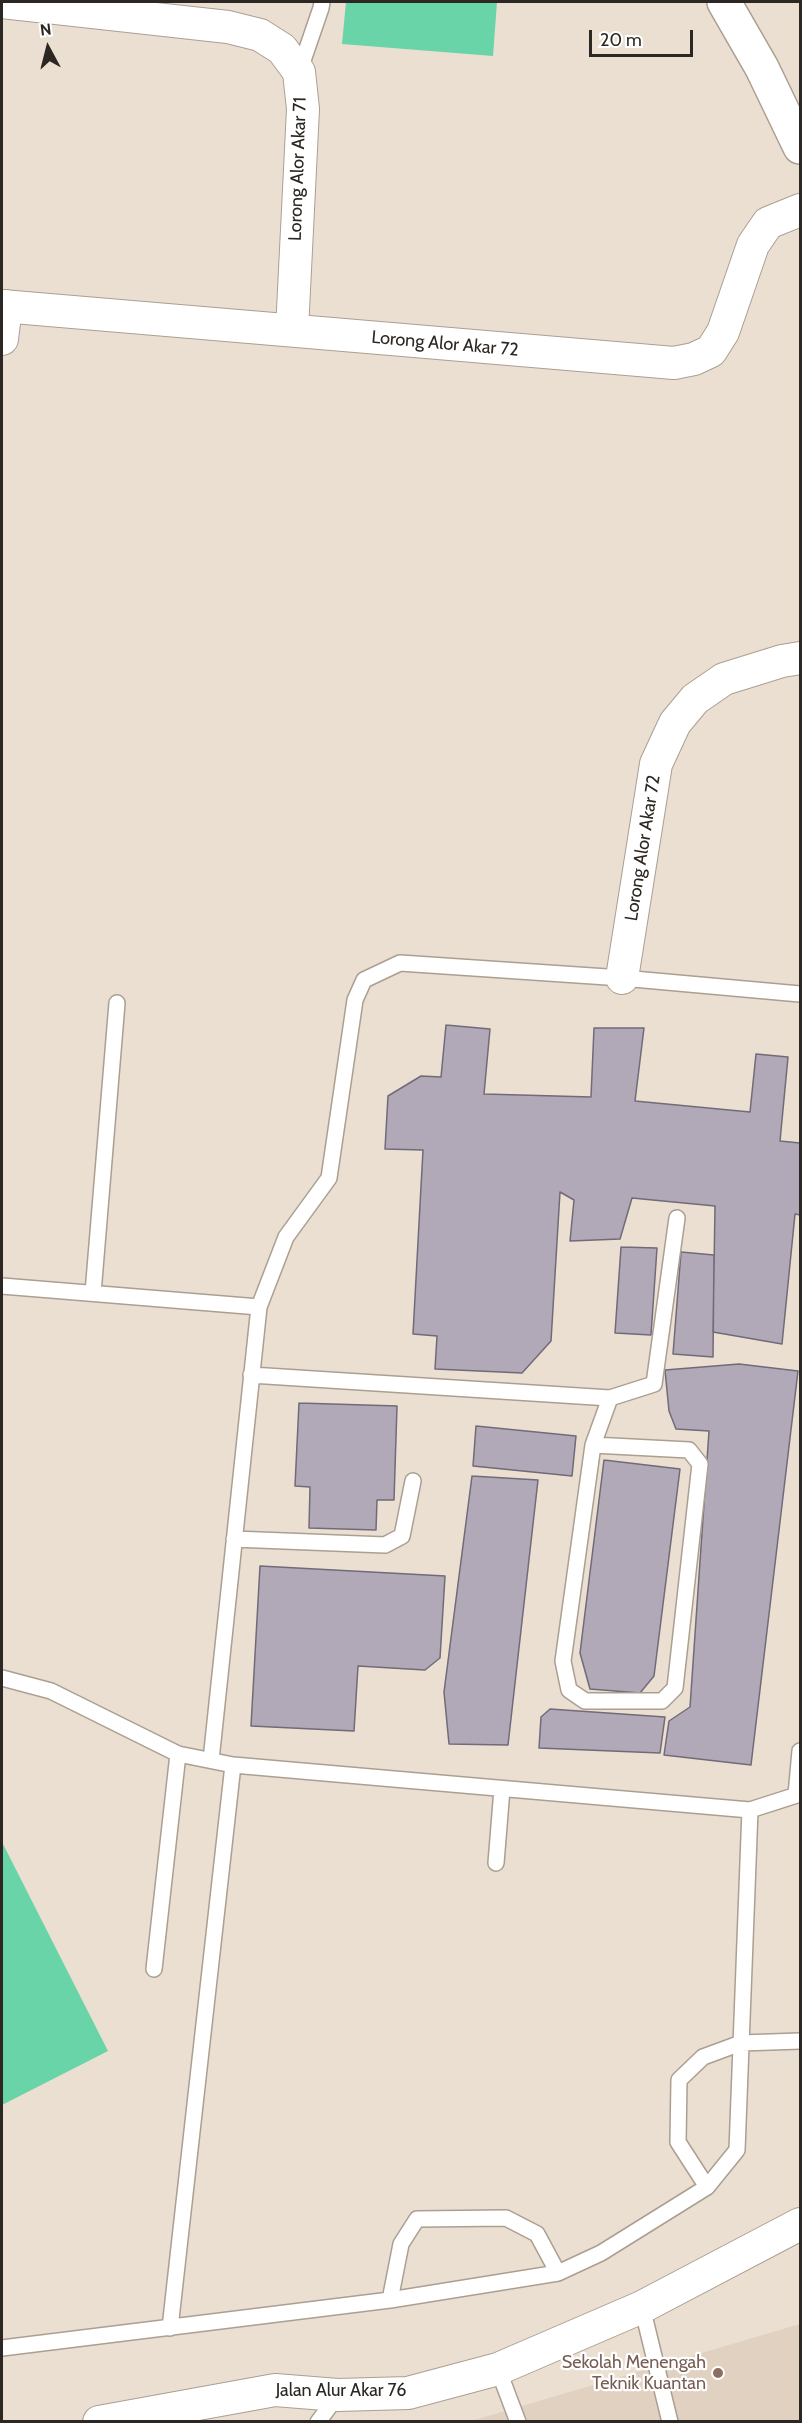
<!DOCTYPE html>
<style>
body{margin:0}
#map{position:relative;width:802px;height:2423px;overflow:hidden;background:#ebdfd1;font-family:Cabin,sans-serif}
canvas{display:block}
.frame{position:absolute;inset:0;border:3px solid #2c2722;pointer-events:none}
.north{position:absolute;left:18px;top:18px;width:60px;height:60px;-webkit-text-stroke:4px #fff;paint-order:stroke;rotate:353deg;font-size:16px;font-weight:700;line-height:24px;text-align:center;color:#2c2722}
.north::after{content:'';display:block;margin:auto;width:21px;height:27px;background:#2c2722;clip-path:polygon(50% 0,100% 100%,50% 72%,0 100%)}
.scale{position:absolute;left:589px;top:30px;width:104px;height:27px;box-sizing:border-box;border:3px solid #2c2722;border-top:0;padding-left:8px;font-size:18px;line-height:21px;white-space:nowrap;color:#2c2722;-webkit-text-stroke:4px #fff;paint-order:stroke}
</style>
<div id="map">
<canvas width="802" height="2423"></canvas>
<div class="frame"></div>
<div class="north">N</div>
<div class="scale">20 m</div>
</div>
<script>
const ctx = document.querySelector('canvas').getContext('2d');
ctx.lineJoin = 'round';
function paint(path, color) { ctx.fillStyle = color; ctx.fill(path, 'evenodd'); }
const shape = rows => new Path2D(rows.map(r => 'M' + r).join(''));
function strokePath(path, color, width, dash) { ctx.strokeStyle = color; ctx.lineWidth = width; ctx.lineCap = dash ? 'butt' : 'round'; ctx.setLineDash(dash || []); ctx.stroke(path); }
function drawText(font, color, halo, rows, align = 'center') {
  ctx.font = font + ' Cabin,sans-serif'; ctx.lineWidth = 4.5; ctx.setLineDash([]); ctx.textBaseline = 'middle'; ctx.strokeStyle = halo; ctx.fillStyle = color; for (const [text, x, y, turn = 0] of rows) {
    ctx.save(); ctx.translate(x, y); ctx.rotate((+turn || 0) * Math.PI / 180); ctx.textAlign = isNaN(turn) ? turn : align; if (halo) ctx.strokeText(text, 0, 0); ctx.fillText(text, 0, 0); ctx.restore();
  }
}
paint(shape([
 [800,2324,800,2421,471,2421]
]), '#e1d1c0');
paint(shape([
 [346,2,497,2,493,56,342,44],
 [2,1842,108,2051,2,2105]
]), '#69d4a7');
const building = shape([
 [446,1025,490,1029,484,1094,591,1097,594,1028,644,1028,635,1101,750,1112,756,1054,788,1057,780,1141,800,1143,800,1215,795,1214,782,1344,713,1332,715,1206,632,1198,620,1239,570,1241,574,1200,560,1192,551,1341,522,1373,435,1369,437,1336,413,1334,423,1150,385,1149,388,1096,421,1076,441,1077,446,1025],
 [621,1247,657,1248,651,1335,615,1333,621,1247],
 [681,1252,714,1255,713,1357,673,1354,681,1252],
 [739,1364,798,1371,751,1765,664,1755,669,1721,690,1707,709,1431,676,1429,669,1411,665,1370,739,1364],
 [299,1403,397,1406,394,1500,377,1500,376,1530,309,1528,310,1487,295,1486,299,1403],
 [476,1426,576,1436,572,1476,473,1466,476,1426],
 [604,1460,680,1469,654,1676,640,1693,590,1689,580,1653,604,1460],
 [472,1476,538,1480,508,1745,449,1744,444,1692,472,1476],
 [260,1566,445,1576,440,1658,425,1670,358,1666,354,1731,251,1726,260,1566],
 [550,1709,665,1717,660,1753,539,1748,541,1717,550,1709]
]);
paint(building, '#b1a9b8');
strokePath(building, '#716a78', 1.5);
const service = shape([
 [299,72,321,8,322,2],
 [2,1286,259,1307,286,1237,329,1178,355,1000,364,980,400,963,622,978,800,994],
 [93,1293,117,1003],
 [251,1375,610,1398,654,1384,677,1218],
 [593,1445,689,1450,700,1464,675,1688,662,1701,585,1701,569,1690,563,1661,593,1445,610,1398],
 [234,1539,385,1545,402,1536,413,1481],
 [2,1678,51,1691,178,1754,233,1765,750,1810,800,1794],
 [211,1760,259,1307],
 [796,1795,800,1751],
 [496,1863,502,1789],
 [154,1969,178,1754],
 [707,2187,678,2142,679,2080,703,2057,741,2043,800,2041],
 [390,2300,401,2244,417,2219,506,2218,537,2234,558,2273],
 [642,2307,670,2422],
 [170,2328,233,1765],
 [2,2348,390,2300,558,2273,601,2253,707,2187,737,2150,750,1810],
 [498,2369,518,2422],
 [318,2422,338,2395]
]);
const minor = shape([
 [2,2,228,27,260,35,282,49,299,72,303,109,292,330],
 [2,306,674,363,694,359,711,351,723,332,753,245,768,223,800,210],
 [2,339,6,306],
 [622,978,656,764,675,723,695,699,724,679,782,661,800,658],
 [99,2422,275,2390,338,2395,408,2393,498,2369,642,2307,800,2224]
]);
const secondary = shape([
 [724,2,762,68,800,147]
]);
strokePath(service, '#ab9f92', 18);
strokePath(minor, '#ab9f92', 34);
strokePath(secondary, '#ab9f92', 36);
strokePath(service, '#fff', 15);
strokePath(minor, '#fff', 32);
strokePath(secondary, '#fff', 33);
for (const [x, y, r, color] of [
 [718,2373,6,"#8d6e63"]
]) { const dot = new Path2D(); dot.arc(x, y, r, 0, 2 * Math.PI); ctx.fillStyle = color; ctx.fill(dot); strokePath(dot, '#fff', 2); }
drawText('18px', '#2c2722', '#fff', [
 ["Lorong Alor Akar 71",298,169,-88],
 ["Lorong Alor Akar 72",445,344,5],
 ["Lorong Alor Akar 72",643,848,-81],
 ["Jalan Alur Akar 76",341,2391]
]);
drawText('18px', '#785e54', '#fff', [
 ["Sekolah Menengah",706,2363],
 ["Teknik Kuantan",706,2384]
], 'right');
</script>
